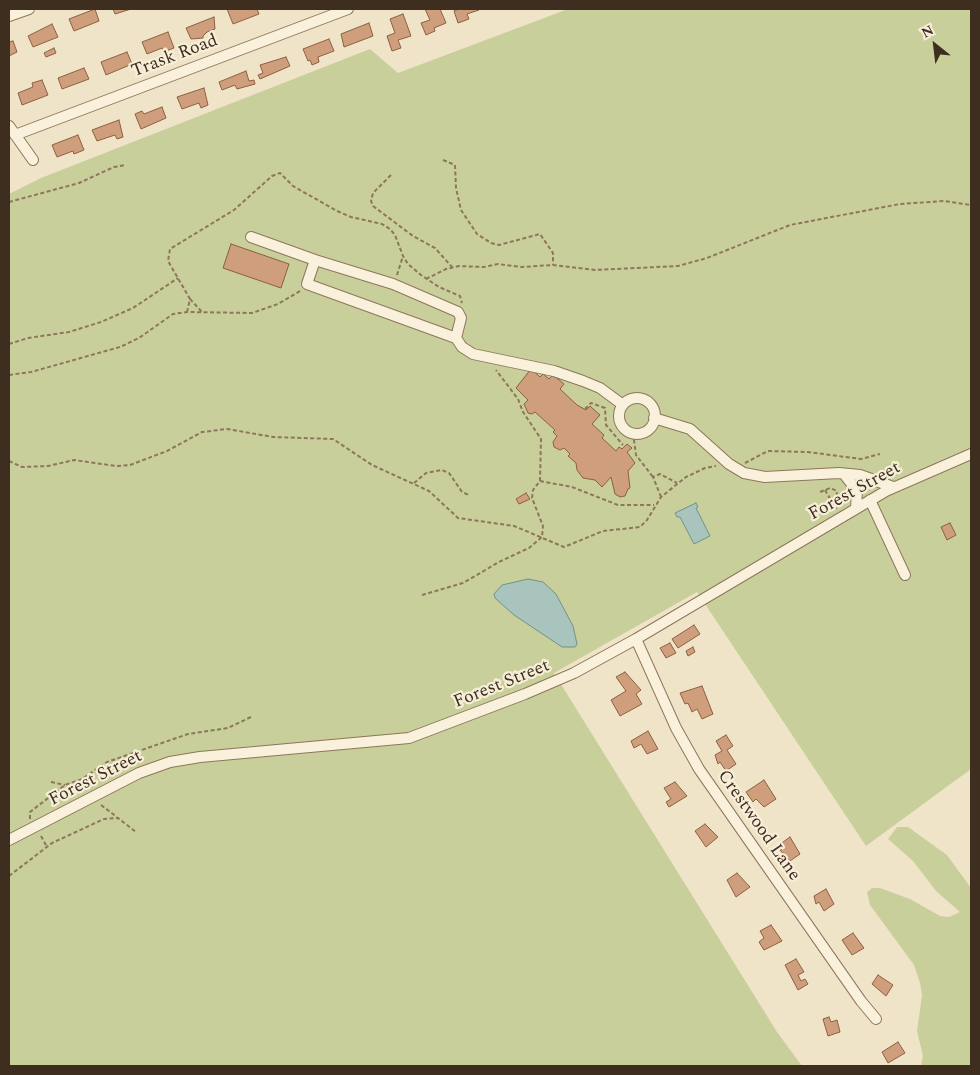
<!DOCTYPE html>
<style>
body{margin:0}
#map{position:relative;width:980px;height:1075px;overflow:hidden;background:#f0e4c8;font-family:Spectral,serif}
canvas{display:block}
.frame{position:absolute;inset:0;border:10px solid #3d2e20;pointer-events:none}
.north{position:absolute;left:910px;top:20px;width:50px;height:50px;-webkit-text-stroke:4px #f7eed8;paint-order:stroke;rotate:331deg;font-size:14px;font-weight:700;line-height:20px;text-align:center;color:#3d2e20}
.north::after{content:'';display:block;margin:auto;width:18px;height:22px;background:#3d2e20;clip-path:polygon(50% 0,100% 100%,50% 72%,0 100%)}
</style>
<div id="map">
<canvas width="980" height="1075"></canvas>
<div class="frame"></div>
<div class="north">N</div>
</div>
<script>
const ctx = document.querySelector('canvas').getContext('2d');
ctx.lineJoin = 'round';
function paint(path, color) { ctx.fillStyle = color; ctx.fill(path, 'evenodd'); }
const shape = rows => new Path2D(rows.map(r => 'M' + r).join(''));
function strokePath(path, color, width, dash) { ctx.strokeStyle = color; ctx.lineWidth = width; ctx.lineCap = dash ? 'butt' : 'round'; ctx.setLineDash(dash || []); ctx.stroke(path); }
function drawText(font, color, halo, rows, align = 'center') {
  ctx.font = font + ' Spectral,serif'; ctx.lineWidth = 4.5; ctx.setLineDash([]); ctx.textBaseline = 'middle'; ctx.strokeStyle = halo; ctx.fillStyle = color; for (const [text, x, y, turn = 0] of rows) {
    ctx.save(); ctx.translate(x, y); ctx.rotate((+turn || 0) * Math.PI / 180); ctx.textAlign = isNaN(turn) ? turn : align; if (halo) ctx.strokeText(text, 0, 0); ctx.fillText(text, 0, 0); ctx.restore();
  }
}
paint(shape([
 [568,9,971,9,971,769,866,846,697,592,554,673,777,1032,802,1066,9,1066,9,194,41,178,370,49,398,73],
 [897,827,908,827,947,855,971,888,971,1066,921,1066,923,1056,917,1031,922,995,920,983,914,965,870,905,867,892,872,888,880,888,910,899,940,916,949,917,960,912,936,891,913,861,888,839]
]), '#c9cf9b');
const water = shape([
 [696,503,698,507,696,508,710,536,694,544,680,517,677,517,675,513,696,503],
 [528,579,543,582,556,594,573,626,577,644,575,647,562,647,514,615,495,598,494,594,502,585,528,579]
]);
paint(water, '#a9c4bc');
strokePath(water, '#6f938a', 1);
const building = shape([
 [95,9,99,21,74,31,69,19,95,9],
 [113,9,131,9,115,14,113,9],
 [227,9,257,9,259,14,233,24,227,9],
 [425,9,440,9,446,23,434,28,435,31,426,35,421,23,430,20,425,9],
 [459,9,478,9,479,10,467,14,469,19,458,23,454,11,459,9],
 [403,14,411,36,398,40,401,48,392,51,387,36,395,33,390,19,403,14],
 [214,17,215,29,207,32,203,36,203,38,191,39,186,28,214,17],
 [369,23,373,36,344,47,341,34,369,23],
 [52,24,58,37,33,47,28,36,52,24],
 [168,32,174,48,163,52,162,48,147,54,142,42,168,32],
 [329,39,334,51,318,57,319,62,312,65,310,60,308,61,303,49,329,39],
 [13,41,17,52,9,56,9,42,13,41],
 [54,48,56,53,46,57,44,53,54,48],
 [127,52,132,64,106,75,101,62,127,52],
 [286,57,290,66,260,79,258,75,263,73,260,65,286,57],
 [84,68,89,79,62,89,58,78,84,68],
 [246,71,249,81,254,80,255,84,237,89,235,85,222,90,219,82,246,71],
 [42,80,48,95,22,105,18,93,33,87,32,83,42,80],
 [204,88,208,105,201,108,199,103,182,109,177,97,204,88],
 [162,107,166,118,141,129,135,114,142,111,144,114,162,107],
 [119,120,123,137,117,139,115,135,97,141,92,130,119,120],
 [78,135,84,150,74,154,73,151,57,157,52,145,78,135],
 [231,244,289,264,281,288,223,268,231,244],
 [531,369,540,377,543,374,549,379,553,375,564,384,560,389,577,405,586,410,590,406,600,415,592,424,604,435,602,438,616,451,619,447,622,449,627,444,632,448,627,452,635,463,628,471,630,488,628,489,625,496,620,497,615,494,611,477,602,487,595,480,583,478,577,470,576,463,568,456,570,454,564,448,560,450,554,447,553,442,557,436,553,432,555,430,535,412,532,414,528,413,524,404,528,400,516,388,531,369],
 [526,493,530,499,519,504,516,499,526,493],
 [950,523,956,535,947,540,941,527,950,523],
 [694,625,700,634,678,648,672,639,694,625],
 [670,643,676,653,666,658,660,648,670,643],
 [693,647,695,652,688,656,686,651,693,647],
 [625,672,641,690,636,694,642,704,620,716,611,700,626,691,616,677,625,672],
 [702,686,713,714,702,719,697,709,692,712,688,703,685,704,680,693,702,686],
 [648,731,658,749,647,754,641,744,634,748,631,741,648,731],
 [726,735,733,746,727,750,736,764,726,771,720,762,718,764,715,755,722,751,716,741,726,735],
 [764,780,776,799,764,807,756,799,753,802,746,792,764,780],
 [675,782,687,796,669,807,666,802,671,799,664,788,675,782],
 [705,824,718,837,706,847,695,831,705,824],
 [790,837,800,854,790,861,780,850,782,849,779,845,790,837],
 [737,873,750,887,736,897,727,880,737,873],
 [826,889,834,904,824,911,819,902,816,904,814,896,826,889],
 [771,925,782,941,764,950,759,942,764,938,760,931,771,925],
 [853,933,864,948,852,955,842,940,853,933],
 [796,959,804,972,798,975,801,981,805,979,808,984,798,990,785,965,796,959],
 [878,975,893,985,886,996,872,984,878,975],
 [829,1017,831,1022,837,1020,840,1032,828,1036,823,1019,829,1017],
 [898,1042,905,1053,888,1063,882,1052,898,1042]
]);
paint(building, '#cf9f7d');
strokePath(building, '#8d5f41', 1);
const minor = shape([
 [9,16,29,9],
 [9,126,33,160],
 [15,135,348,9],
 [251,237,315,260,307,284,456,338,462,347,473,354,554,371,583,381,600,388,623,405],
 [315,260,393,284,458,312,461,318,456,338],
 '619 416a18 18 0 1 1 36 0a18 18 0 1 1-36 0Z',
 [654,418,690,429,729,464,744,473,765,477,839,473,860,475,893,487],
 [844,474,857,491,856,508],
 [870,500,905,575],
 [636,639,676,728,699,769,861,1001,876,1019],
 [9,840,139,773,170,762,200,757,409,738,525,694,574,673,636,639,886,491,971,454]
]);
strokePath(minor, '#8d765c', 12);
strokePath(shape([
 [443,160,455,165,456,188,461,210,477,234,491,243,499,245,540,234,553,253,553,265],
 [391,175,373,193,371,201,373,206,413,236,435,248,452,267],
 [9,202,79,183,114,167,126,165],
 [397,275,403,256],
 [426,279,446,269,459,266,484,267,498,264,521,267,553,265,595,270,678,266,707,258,790,225,900,204,944,201,971,205],
 [190,299,202,312],
 [187,312,190,299,168,261,170,249,234,210,272,176,280,173,293,186,337,211,351,217,382,224,390,229,395,235,403,256,408,264,421,275,439,287,460,296,462,303],
 [9,344,28,338,69,332,101,322,133,308,178,278],
 [9,375,31,372,120,347,139,338,173,314,187,312,252,313,278,304,300,291],
 [585,409,591,403,605,408,606,425,623,445],
 [633,433,636,455,653,477],
 [9,461,22,467,48,466,74,460,116,466,130,465,167,451,202,432,227,429,273,437,333,439,372,465,429,491,458,518,514,526,564,547,603,531,640,527,647,520,661,497,686,477,705,468,716,466],
 [745,463,768,451,808,452,861,459,880,454],
 [540,481,572,487,618,505,654,505],
 [414,483,426,473,442,470,449,473,462,492,469,495],
 [825,490,836,509],
 [820,492,830,488,837,491,836,510],
 [661,497,653,477,660,474,677,483],
 [422,595,463,583,499,562,529,548,542,537,543,526,532,498,533,490,540,481,541,439,523,412,518,399,496,370],
 [82,779,88,789],
 [51,782,65,785],
 [101,805,117,817],
 [30,819,30,812,65,785,82,779,107,762,188,734,228,728,253,716],
 [41,836,47,847],
 [9,876,52,843,104,819,118,818,136,832]
]), '#8d765c', 2, [4, 2.5]);
strokePath(minor, '#faf1dc', 10);
drawText('18px', '#3d2e20', '#f7eed8', [
 ["Trask Road",175,57,-21],
 ["Forest Street",855,492,-29],
 ["Forest Street",502,685,-22],
 ["Forest Street",96,779,-27],
 ["Crestwood Lane",758,826,55]
]);
</script>
